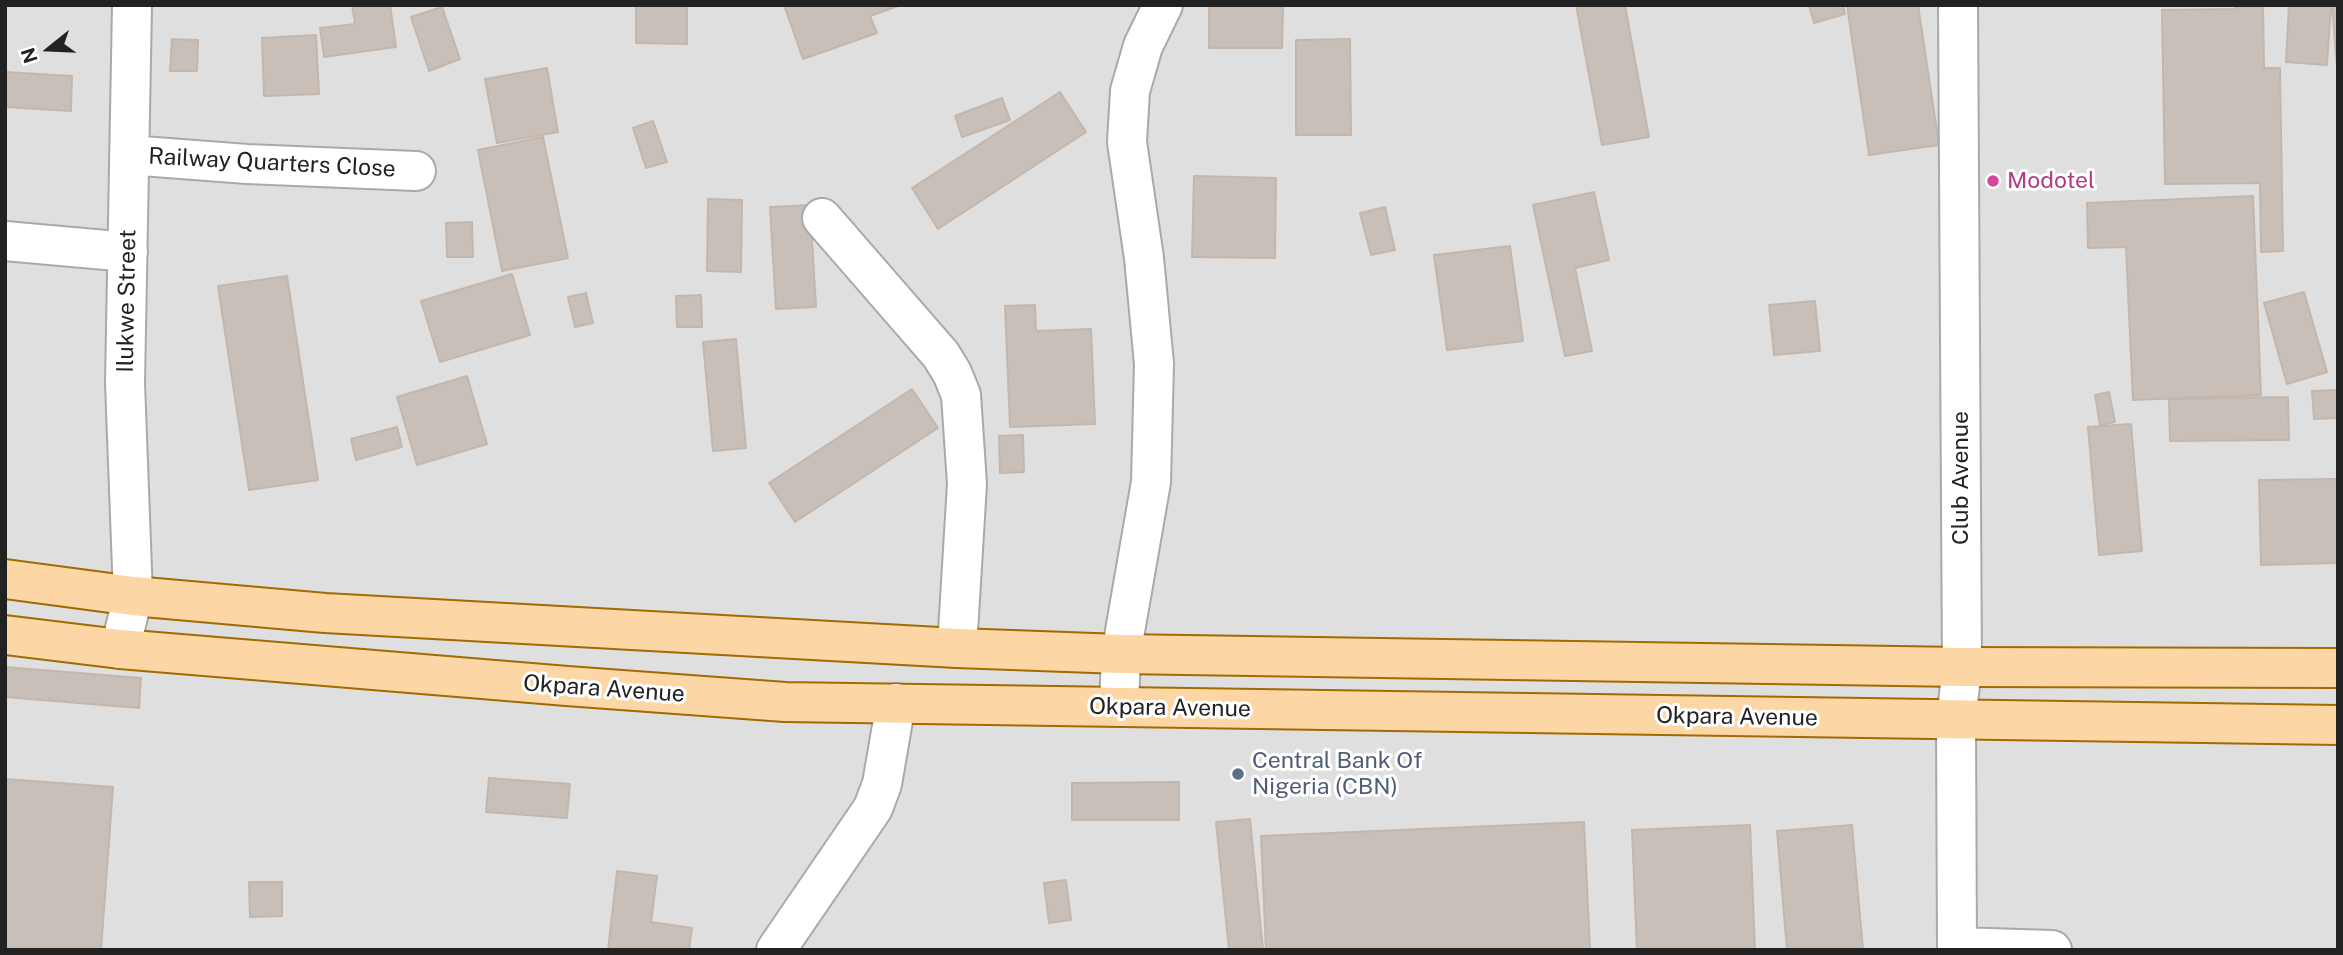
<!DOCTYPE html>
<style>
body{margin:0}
#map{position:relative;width:2343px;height:955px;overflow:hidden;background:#f2efe9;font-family:"Public Sans",sans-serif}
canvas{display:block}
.frame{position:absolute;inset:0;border:7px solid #222;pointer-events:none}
.north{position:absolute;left:14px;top:14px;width:70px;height:70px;-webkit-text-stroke:5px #fff;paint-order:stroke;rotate:252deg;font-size:19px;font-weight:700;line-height:28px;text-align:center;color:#222}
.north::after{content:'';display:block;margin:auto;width:24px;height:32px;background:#222;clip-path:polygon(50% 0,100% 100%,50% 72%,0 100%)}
</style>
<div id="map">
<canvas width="2343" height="955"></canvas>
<div class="frame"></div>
<div class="north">N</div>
</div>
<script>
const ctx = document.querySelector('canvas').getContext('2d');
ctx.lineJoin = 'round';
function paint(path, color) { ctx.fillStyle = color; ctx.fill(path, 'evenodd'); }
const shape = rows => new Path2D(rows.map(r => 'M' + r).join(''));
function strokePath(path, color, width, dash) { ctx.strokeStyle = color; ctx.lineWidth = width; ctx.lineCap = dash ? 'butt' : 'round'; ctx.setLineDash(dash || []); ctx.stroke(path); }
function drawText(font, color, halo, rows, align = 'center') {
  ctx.font = font + ' "Public Sans",sans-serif'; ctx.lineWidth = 6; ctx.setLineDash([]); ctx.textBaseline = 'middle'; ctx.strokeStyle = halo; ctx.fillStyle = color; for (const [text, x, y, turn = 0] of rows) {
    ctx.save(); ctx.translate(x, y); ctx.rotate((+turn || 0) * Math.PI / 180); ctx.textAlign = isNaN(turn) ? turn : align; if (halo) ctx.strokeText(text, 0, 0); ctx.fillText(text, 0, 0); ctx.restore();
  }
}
paint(shape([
 [5,5,2338,5,2338,950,5,950]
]), '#e0dfdf');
const building = shape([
 [352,5,390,5,396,47,324,57,320,28,355,24,352,5],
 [636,5,687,5,687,44,636,43,636,5],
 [784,5,901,5,870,16,877,33,803,59,784,5],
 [1209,5,1283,5,1282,48,1209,48,1209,5],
 [1576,5,1625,5,1649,137,1602,145,1576,5],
 [1809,5,1843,5,1845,14,1814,23,1809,5],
 [1847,5,1918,5,1939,145,1869,155,1847,5],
 [2235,5,2263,5,2264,68,2280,68,2283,251,2261,252,2260,183,2165,184,2162,10,2235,9,2235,5],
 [2289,5,2331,5,2327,65,2286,62,2289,5],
 [2332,5,2338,5,2338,68,2337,68,2332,5],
 [442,7,460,59,429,71,411,17,442,7],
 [316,35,319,94,264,96,262,38,316,35],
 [172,39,198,40,197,71,170,71,172,39],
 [1350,39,1351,135,1296,135,1296,40,1350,39],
 [547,68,558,132,497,143,485,79,547,68],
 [5,72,72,76,71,111,5,107,5,72],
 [1060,92,1086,132,938,229,912,188,1060,92],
 [1002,98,1010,120,962,137,955,116,1002,98],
 [653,121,667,162,646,168,633,128,653,121],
 [543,137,568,258,502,271,478,150,543,137],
 [1194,176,1276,178,1275,258,1192,257,1194,176],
 [1594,192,1609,260,1575,268,1592,351,1565,356,1533,205,1594,192],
 [2253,196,2261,395,2133,400,2126,247,2088,248,2087,203,2253,196],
 [708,199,742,200,741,272,707,271,708,199],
 [810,205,816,307,776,309,770,207,810,205],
 [1385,207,1395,250,1371,255,1360,213,1385,207],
 [472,222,473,257,447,257,446,223,472,222],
 [1510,246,1523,341,1447,350,1434,255,1510,246],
 [512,274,530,335,440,362,421,301,512,274],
 [287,276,318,480,249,490,218,286,287,276],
 [2304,292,2327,372,2287,384,2264,303,2304,292],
 [586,293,593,323,575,327,568,297,586,293],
 [701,295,702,327,677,327,676,296,701,295],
 [1815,301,1820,351,1774,355,1769,305,1815,301],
 [1035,305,1036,331,1091,329,1095,424,1010,427,1005,306,1035,305],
 [736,339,746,448,713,451,703,342,736,339],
 [467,376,487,444,417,465,397,397,467,376],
 [912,389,938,428,795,522,769,483,912,389],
 [2337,390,2338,418,2314,419,2312,391,2337,390],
 [2109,392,2115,422,2100,425,2095,395,2109,392],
 [2288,397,2289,440,2170,441,2169,399,2288,397],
 [2131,424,2142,551,2099,555,2088,427,2131,424],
 [397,427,402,447,356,460,351,439,397,427],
 [1023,435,1024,472,1000,473,999,436,1023,435],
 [2338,479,2338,563,2261,565,2259,480,2338,479],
 [5,667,141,678,139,708,5,697,5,667],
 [489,778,570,784,567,818,486,812,489,778],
 [5,779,113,787,101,950,5,950,5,779],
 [1179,782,1179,820,1072,820,1072,783,1179,782],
 [1250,819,1263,950,1229,950,1216,822,1250,819],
 [1584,822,1590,950,1266,950,1261,836,1584,822],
 [1750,825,1755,950,1637,950,1632,830,1750,825],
 [1852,825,1863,950,1787,950,1777,831,1852,825],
 [617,871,657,876,651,922,692,928,689,950,608,950,617,871],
 [1066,880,1071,920,1049,923,1044,883,1066,880],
 [249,882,282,882,282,916,250,917,249,882]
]);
paint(building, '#c7bfb8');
strokePath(building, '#c4b6ab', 2);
const minor = shape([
 [129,155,247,164,416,171],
 [822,218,941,355,952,373,961,395,967,484,957,648],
 [5,241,128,252],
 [120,649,133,596,125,383,132,5],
 [1119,707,1121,654,1151,482,1154,364,1144,258,1127,142,1130,91,1143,46,1163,5],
 [1957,947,2052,950],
 [776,950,873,808,882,784,896,703],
 [1957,950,1956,721,1962,667,1958,5]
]);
const primary = shape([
 [5,579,133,596,325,613,957,648,1121,654,1962,667,2338,668],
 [5,635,120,649,567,686,785,702,2338,725]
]);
strokePath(minor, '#a9a9a9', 42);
strokePath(primary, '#a06b00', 42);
strokePath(minor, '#fff', 38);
strokePath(primary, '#fcd6a4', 38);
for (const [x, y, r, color] of [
 [1993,181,7,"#d1479c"],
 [1238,774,7,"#5c6f8a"]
]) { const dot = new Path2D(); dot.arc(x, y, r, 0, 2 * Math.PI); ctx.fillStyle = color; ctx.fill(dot); strokePath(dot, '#fff', 2.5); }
drawText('23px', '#222', '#fff', [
 ["Railway Quarters Close",272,163,3],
 ["Ilukwe Street",127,301,-89],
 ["Club Avenue",1961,478,-90],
 ["Okpara Avenue",604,689,4],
 ["Okpara Avenue",1170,708,1],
 ["Okpara Avenue",1737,717,1]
]);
drawText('23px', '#b23c85', '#fff', [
 ["Modotel",2007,181]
], 'left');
drawText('23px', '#4e5e75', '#fff', [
 ["Central Bank Of",1252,761],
 ["Nigeria (CBN)",1252,787]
], 'left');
</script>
